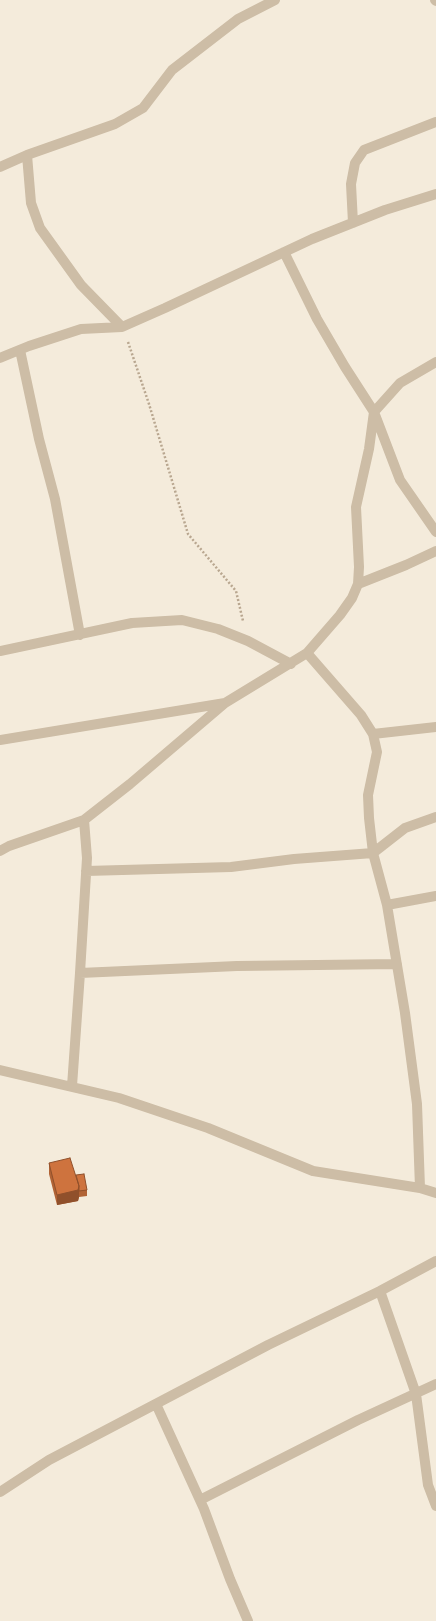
<!DOCTYPE html>
<style>
body{margin:0}
canvas{display:block;background:#f4ebdb}
</style>
<canvas width="436" height="1621"></canvas>
<script>
const ctx = document.querySelector('canvas').getContext('2d');
ctx.lineJoin = 'round';
const shape = rows => new Path2D(rows.map(r => 'M' + r).join(''));
function strokePath(path, color, width, dash) { ctx.strokeStyle = color; ctx.lineWidth = width; ctx.lineCap = dash ? 'butt' : 'round'; ctx.setLineDash(dash || []); ctx.stroke(path); }
function paint(path, color) { ctx.fillStyle = color; ctx.fill(path, 'evenodd'); }
strokePath(shape([
 [128,342,149,404,188,534,236,591,243,621]
]), '#b9a790', 2.5, [2, 2]);
strokePath(shape([
 [435,0,436,1],
 [27,155,31,203,40,228,81,285,122,327],
 [0,167,27,155,115,124,143,108,172,70,238,19,275,0],
 [353,223,351,184,355,163,364,150,436,122],
 [284,252,317,319,345,367,374,412,400,480,436,532],
 [20,350,39,439,55,499,80,635],
 [0,358,29,346,81,329,122,327,165,308,312,239,385,210,436,194],
 [358,584,406,565,436,551],
 [0,651,132,623,182,620,218,629,248,641,291,664],
 [307,653,361,715,373,734,377,752,368,795,369,818,373,853,387,905,405,1013,417,1104,420,1188],
 [373,734,436,727],
 [0,740,225,703],
 [0,851,9,846,84,820,130,784,225,703,307,653,340,615,352,598,358,584,359,567,356,507,369,449,374,412,400,383,436,362],
 [86,871,231,867,294,859,373,853,405,828,436,817],
 [387,905,436,896],
 [80,973,237,966,397,964],
 [0,1070,119,1098,208,1128,313,1171,420,1188,436,1193],
 [72,1086,80,973,87,858,84,820],
 [380,1291,416,1394,428,1485,436,1506],
 [156,1404,204,1509,230,1579,248,1621],
 [0,1492,49,1460,268,1345,380,1291,436,1261],
 [200,1500,358,1420,436,1384]
]), '#cdbda6', 10);
paint(shape([
 [49,1163,76,1178,87,1190,87,1196,79,1197,78,1201,57,1205,49,1174]
]), '#b16335');
paint(shape([
 [79,1186,79,1197,78,1201,57,1205,57,1195]
]), '#90502b');
const building = shape([
 [70,1158,79,1186,78,1190,57,1195,49,1163,70,1158],
 [84,1174,87,1190,79,1191,79,1186,76,1175,84,1174]
]);
paint(building, '#ce733e');
strokePath(building, '#90502b', 1);
</script>
